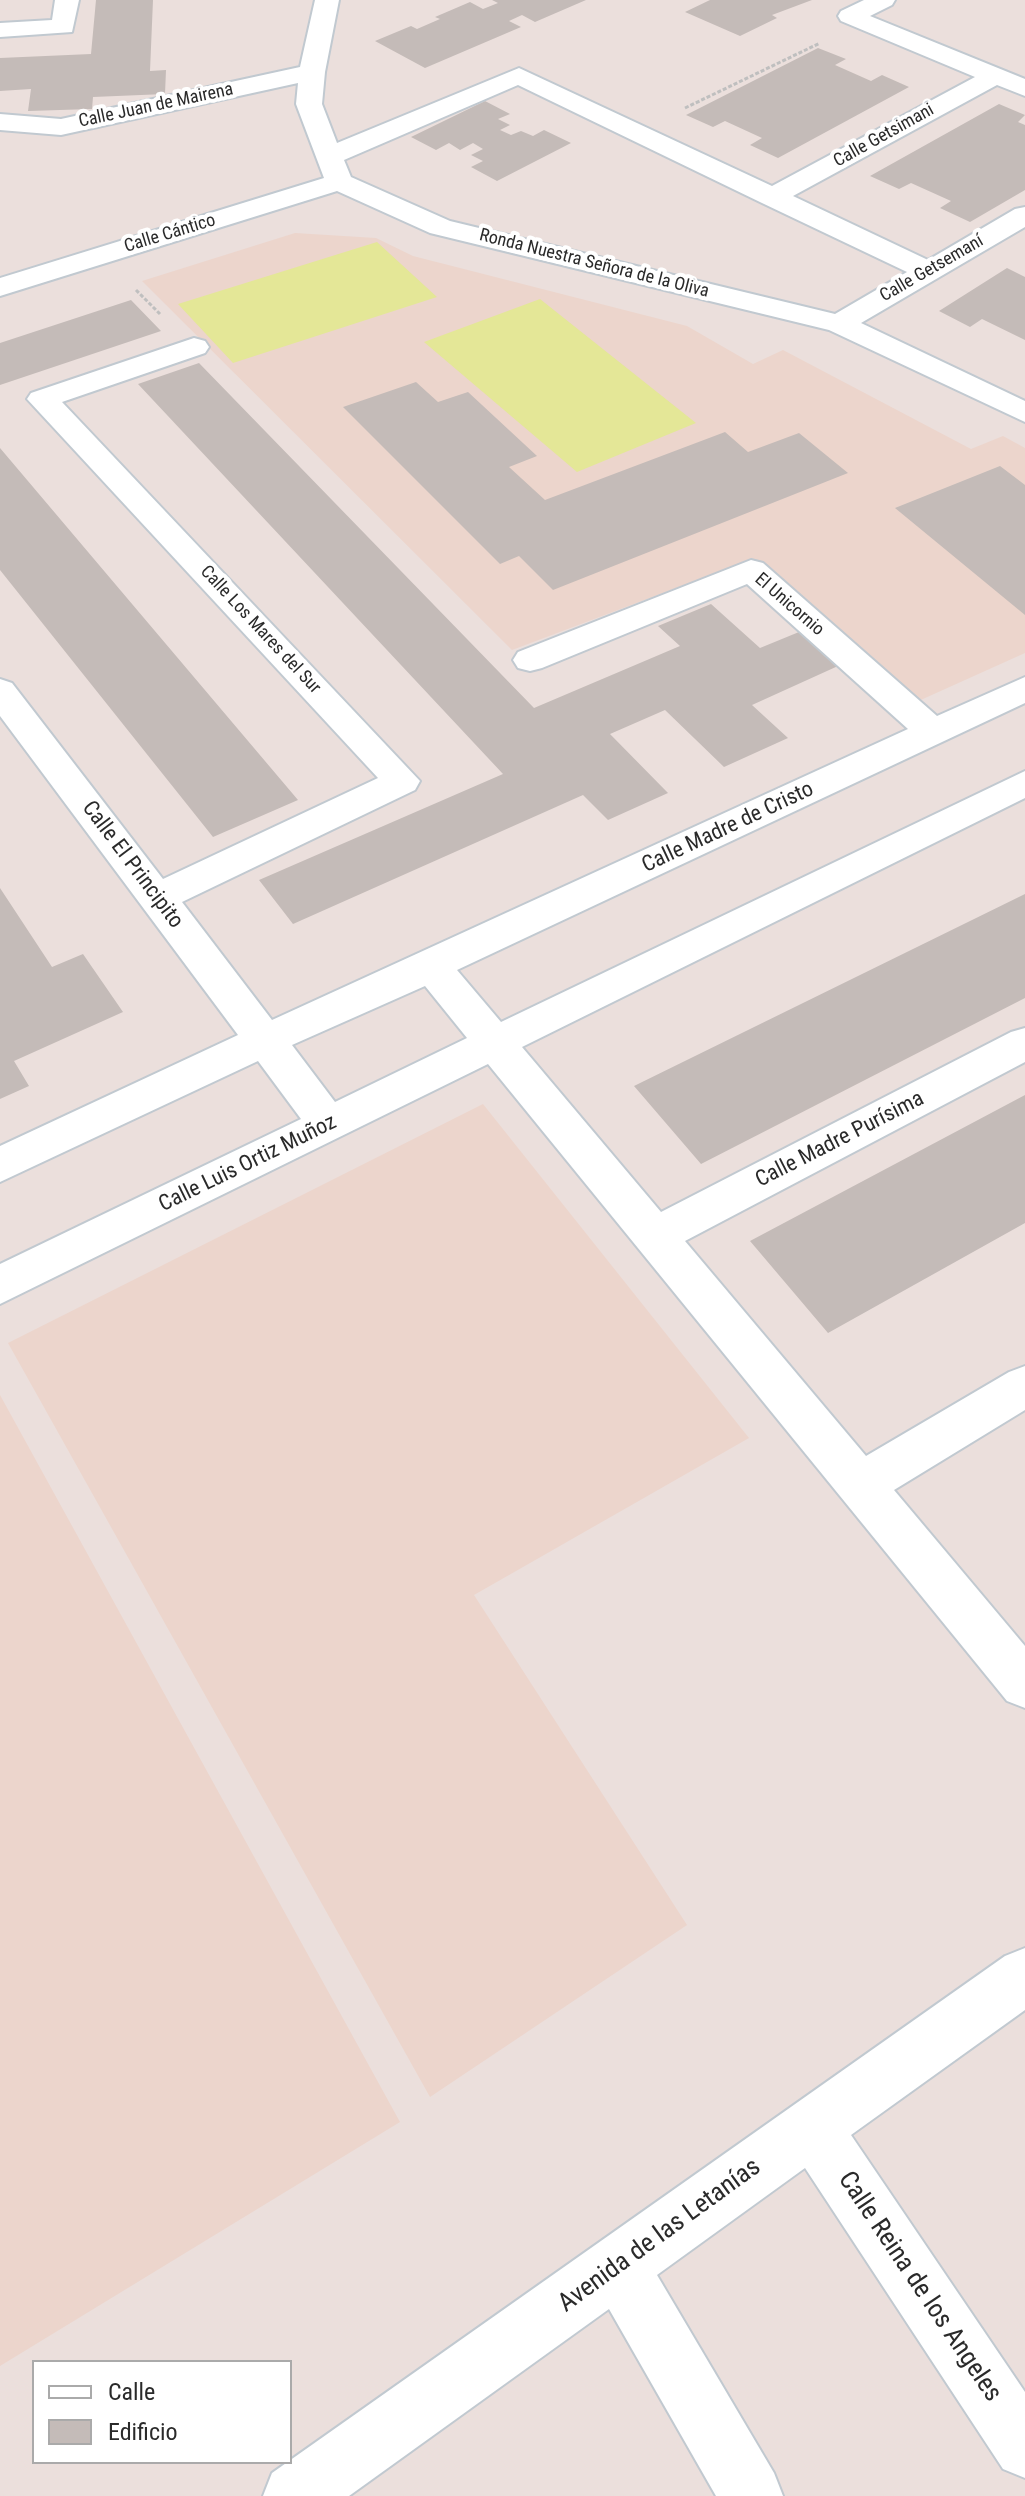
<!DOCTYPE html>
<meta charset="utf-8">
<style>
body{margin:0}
#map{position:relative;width:1025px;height:2496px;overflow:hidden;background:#ebdfdc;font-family:"Roboto Condensed",sans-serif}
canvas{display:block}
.legend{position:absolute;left:32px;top:2360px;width:260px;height:104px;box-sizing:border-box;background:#fff;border:2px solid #aaa;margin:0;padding:10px 14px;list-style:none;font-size:24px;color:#2a2a2a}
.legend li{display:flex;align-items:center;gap:16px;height:40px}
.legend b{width:40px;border:2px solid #aaa}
</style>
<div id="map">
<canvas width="1025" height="2496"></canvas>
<ul class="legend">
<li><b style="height:10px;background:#fff"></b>Calle</li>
<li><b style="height:22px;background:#c4bbb8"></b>Edificio</li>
</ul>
</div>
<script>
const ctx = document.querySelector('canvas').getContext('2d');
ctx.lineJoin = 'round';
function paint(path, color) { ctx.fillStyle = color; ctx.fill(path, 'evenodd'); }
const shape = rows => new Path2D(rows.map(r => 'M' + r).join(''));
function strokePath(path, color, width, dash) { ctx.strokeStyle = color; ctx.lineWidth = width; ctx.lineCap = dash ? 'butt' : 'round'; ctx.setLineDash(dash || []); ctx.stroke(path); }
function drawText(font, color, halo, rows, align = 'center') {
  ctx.font = font + ' "Roboto Condensed",sans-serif'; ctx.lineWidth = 8; ctx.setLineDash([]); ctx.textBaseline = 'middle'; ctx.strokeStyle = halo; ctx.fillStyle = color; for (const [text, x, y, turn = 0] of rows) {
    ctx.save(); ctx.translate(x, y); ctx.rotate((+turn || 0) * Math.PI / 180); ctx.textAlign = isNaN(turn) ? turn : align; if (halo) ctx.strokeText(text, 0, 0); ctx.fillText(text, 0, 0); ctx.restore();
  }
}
paint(shape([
 [295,233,376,238,413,256,687,326,753,364,783,350,971,449,1003,436,1025,448,1025,653,914,703,753,559,512,650,142,281],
 [483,1104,749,1438,474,1595,687,1925,430,2097,8,1343],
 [0,1395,400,2122,0,2366]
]), '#ecd5cc');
paint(shape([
 [377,242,437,297,233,363,178,304],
 [540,299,696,423,577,472,424,342]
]), '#e4e797');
paint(shape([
 [96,0,153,0,150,71,166,70,165,94,93,97,92,109,28,111,31,89,0,91,0,58,91,54],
 [492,0,586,0,535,22,522,15,509,21,521,27,425,68,375,41,411,26,417,29,440,19,435,17,470,2,483,9,498,3],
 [710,0,812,0,772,15,777,18,740,36,685,12],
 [818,48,846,59,835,65,871,81,882,75,909,87,778,158,750,145,762,138,725,121,713,127,686,115],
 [485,101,510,114,498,119,510,125,500,130,511,135,521,131,533,136,544,130,571,143,497,181,471,167,483,161,471,155,483,149,473,143,460,150,449,143,436,150,411,137],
 [999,104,1025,115,1018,122,1025,125,1025,190,970,222,940,208,951,201,911,183,899,189,870,176],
 [1007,268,1025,277,1025,340,982,319,970,327,939,311],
 [131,300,161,331,0,385,0,343],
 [199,363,534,708,680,646,658,626,711,604,760,648,799,632,838,666,752,705,788,738,724,767,665,710,610,734,668,793,608,820,583,795,293,924,259,880,503,774,138,384],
 [416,382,438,402,468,392,537,456,509,467,545,500,725,432,748,452,799,433,848,473,553,590,519,556,500,564,343,407],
 [0,448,298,800,213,837,0,570],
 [1000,466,1025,485,1025,615,895,508],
 [0,888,52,967,83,954,123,1012,14,1061,29,1086,0,1099],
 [1025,894,1025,998,701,1164,634,1086],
 [1025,1095,1025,1223,828,1333,750,1241]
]), '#c4bbb8');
const minor = shape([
 [55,0,79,0,72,32,0,37,0,23,52,20,55,0],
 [315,0,339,0,325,72,322,104,337,143,519,68,772,186,975,77,841,21,838,16,841,11,864,0,895,0,892,5,870,16,1025,79,1025,96,997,85,793,196,928,260,1015,209,1025,207,1025,227,861,323,1025,401,1025,422,829,330,430,233,337,191,0,296,0,278,324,178,296,104,298,83,61,135,0,130,0,114,61,119,300,67,315,0],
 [518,85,762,203,907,272,835,314,450,221,351,177,344,160,518,85],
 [194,338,205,341,209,347,205,353,62,402,420,781,415,790,182,902,272,1020,908,729,747,584,542,668,530,671,518,668,513,660,518,652,751,560,763,563,937,716,1025,677,1025,703,457,970,501,1022,1025,771,1025,798,522,1047,661,1212,1011,1032,1025,1028,1025,1062,685,1241,866,1456,1009,1372,1025,1366,1025,1410,894,1490,1025,1646,1025,1708,1007,1701,488,1064,0,1304,0,1264,301,1119,258,1061,0,1182,0,1146,238,1035,0,716,0,679,12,683,163,879,378,778,27,399,31,393,194,338],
 [425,986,467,1038,335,1102,292,1045,425,986],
 [1025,1948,1025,2010,851,2135,1025,2392,1025,2478,1003,2469,805,2168,657,2275,774,2473,783,2496,716,2496,609,2309,349,2496,263,2496,272,2473,1005,1956,1025,1948]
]);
strokePath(minor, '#c1c9d0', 4);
strokePath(shape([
 [685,108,820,43],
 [136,290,160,314]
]), '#bfbfbf', 3, [4, 2]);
paint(minor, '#fff');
drawText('18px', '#2a2a2a', '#fff', [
 ["Calle Juan de Mairena",156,106,-12],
 ["Calle Getsimani",884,136,-29],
 ["Calle Cántico",170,234,-17],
 ["Ronda Nuestra Señora de la Oliva",594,264,14],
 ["Calle Getsemaní",932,269,-30],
 ["El Unicornio",789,605,41],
 ["Calle Los Mares del Sur",260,630,47]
]);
drawText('22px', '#2a2a2a', '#fff', [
 ["Calle Madre de Cristo",728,828,-25],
 ["Calle El Principito",132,865,53],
 ["Calle Madre Purísima",840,1140,-27],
 ["Calle Luis Ortiz Muñoz",248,1164,-26]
]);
drawText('26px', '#2a2a2a', '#fff', [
 ["Avenida de las Letanías",660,2236,-36],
 ["Calle Reina de los Angeles",919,2287,56]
]);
</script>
